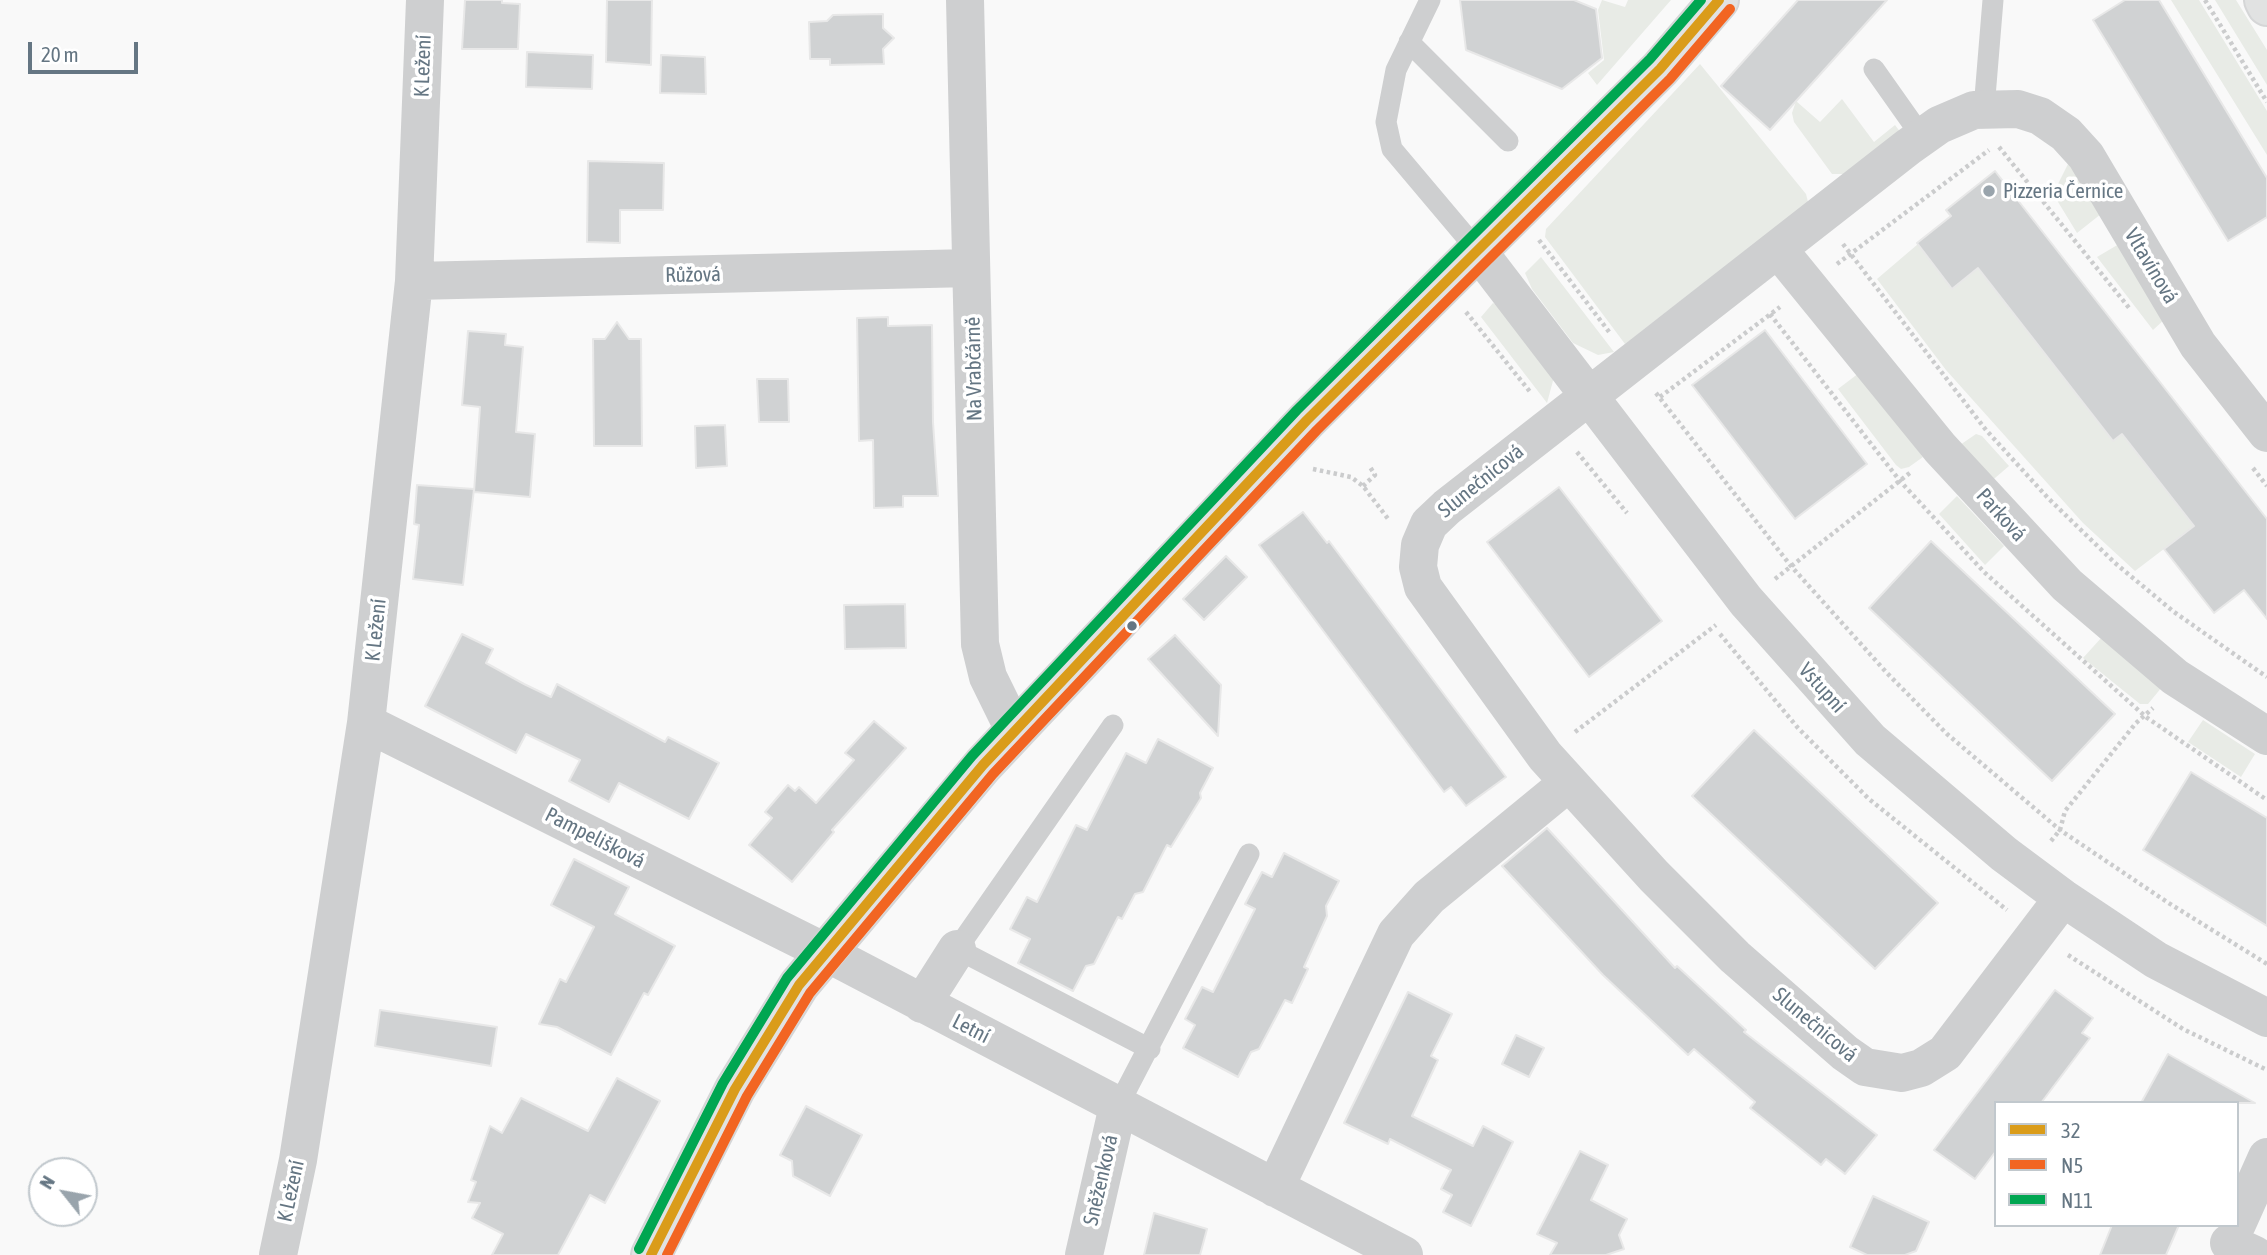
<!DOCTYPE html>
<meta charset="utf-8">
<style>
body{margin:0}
#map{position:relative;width:2267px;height:1255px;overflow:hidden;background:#f9f9f9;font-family:"Asap Condensed",sans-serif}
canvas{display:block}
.legend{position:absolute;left:1994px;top:1101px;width:245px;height:126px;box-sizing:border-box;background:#fff;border:2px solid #c1c8cd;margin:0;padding:9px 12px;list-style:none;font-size:21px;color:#657683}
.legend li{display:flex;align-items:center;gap:14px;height:35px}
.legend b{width:35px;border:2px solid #c1c8cd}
.north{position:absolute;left:28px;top:1157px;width:70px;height:70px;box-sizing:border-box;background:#fff;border:2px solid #c1c8cd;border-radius:50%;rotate:301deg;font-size:19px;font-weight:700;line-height:28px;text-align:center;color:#657683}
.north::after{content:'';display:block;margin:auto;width:24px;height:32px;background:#99a4ac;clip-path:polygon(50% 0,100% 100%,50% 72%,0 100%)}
.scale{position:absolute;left:28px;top:42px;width:110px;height:32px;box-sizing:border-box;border:4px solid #657683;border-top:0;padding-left:9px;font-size:21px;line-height:24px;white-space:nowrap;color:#657683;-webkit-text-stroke:5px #fff;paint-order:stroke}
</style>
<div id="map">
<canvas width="2267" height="1255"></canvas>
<ul class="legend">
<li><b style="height:9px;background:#da9c1a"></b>32</li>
<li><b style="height:9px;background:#f26522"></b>N5</li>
<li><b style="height:9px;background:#00a651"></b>N11</li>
</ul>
<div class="north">N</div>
<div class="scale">20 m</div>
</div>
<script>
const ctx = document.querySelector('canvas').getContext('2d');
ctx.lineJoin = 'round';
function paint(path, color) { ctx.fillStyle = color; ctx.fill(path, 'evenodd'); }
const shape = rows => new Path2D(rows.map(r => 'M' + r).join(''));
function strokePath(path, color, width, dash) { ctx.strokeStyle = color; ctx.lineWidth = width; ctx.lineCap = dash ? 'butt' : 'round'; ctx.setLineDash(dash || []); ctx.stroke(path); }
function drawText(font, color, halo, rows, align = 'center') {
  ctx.font = font + ' "Asap Condensed",sans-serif'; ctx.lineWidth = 7; ctx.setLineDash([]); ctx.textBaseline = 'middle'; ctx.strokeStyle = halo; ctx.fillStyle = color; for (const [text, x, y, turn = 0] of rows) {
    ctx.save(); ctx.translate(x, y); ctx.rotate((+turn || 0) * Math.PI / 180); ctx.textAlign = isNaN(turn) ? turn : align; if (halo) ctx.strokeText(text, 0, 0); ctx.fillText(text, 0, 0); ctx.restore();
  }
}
paint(shape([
 [1602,0,1625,7,1628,0,1671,0,1597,85,1588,73,1604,60,1598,10],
 [2171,0,2199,0,2267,111,2267,155],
 [2215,0,2236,0,2267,50,2267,85],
 [1700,64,1806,194,1808,202,1625,344,1545,237,1546,229],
 [1842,99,1874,142,1895,125,1901,133,1847,174,1832,174,1794,122,1792,113,1796,101,1820,122],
 [2069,162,2101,214,2077,233,2055,197,2058,184],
 [1918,244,1952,288,1978,268,2113,440,2122,434,2194,526,2135,571,2083,523,1946,370,1877,279],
 [2119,244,2166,318,2153,330,2097,257],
 [1541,257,1614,352,1598,355,1573,343,1532,289,1525,273],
 [1493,303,1502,307,1554,377,1547,403,1481,317],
 [1859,373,1923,457,1909,467,1901,469,1896,465,1838,389],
 [1976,434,1982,436,2009,466,1988,484,1957,447],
 [1957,496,2004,546,1985,565,1939,514],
 [2102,637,2162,687,2148,704,2140,704,2083,658],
 [2203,720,2255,754,2241,777,2188,742]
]), '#e8ebe6');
const building = shape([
 [465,0,502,0,502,3,520,4,518,49,462,49,465,0],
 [607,0,652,0,651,65,606,62,607,0],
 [1460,0,1574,0,1596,9,1602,58,1562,89,1466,50,1460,0],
 [1798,0,1887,0,1770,130,1721,86,1798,0],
 [2125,0,2159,0,2267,178,2267,217,2228,241,2093,20,2125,0],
 [883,14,883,28,894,38,883,49,884,64,830,65,830,59,810,59,809,22,827,21,833,15,883,14],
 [527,52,593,55,592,89,526,87,527,52],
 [661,55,705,57,706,94,660,93,661,55],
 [588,161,664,163,663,210,620,210,620,243,587,242,588,161],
 [1995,171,2267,519,2267,619,2244,590,2214,613,2164,549,2194,526,2122,434,2113,441,1978,268,1952,289,1917,243,1951,216,1946,210,1995,171],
 [888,317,888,326,932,325,933,422,938,496,903,496,903,507,874,508,873,440,859,441,857,318,888,317],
 [617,322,629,339,641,339,642,446,594,446,593,339,605,339,617,322],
 [1765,330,1867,464,1795,519,1692,385,1765,330],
 [468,331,506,334,505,345,523,347,516,432,535,434,530,497,474,492,480,407,462,405,468,331],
 [757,379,788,379,789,422,759,422,757,379],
 [725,425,727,466,696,468,695,426,725,425],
 [417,485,474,489,463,585,413,579,419,525,414,524,417,485],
 [1559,487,1662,621,1589,677,1487,542,1559,487],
 [1303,512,1327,543,1329,541,1506,777,1466,806,1451,787,1444,792,1259,545,1303,512],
 [1931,541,2115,714,2052,781,1869,608,1931,541],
 [1226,556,1247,577,1204,620,1183,599,1226,556],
 [905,604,906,648,845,649,844,605,905,604],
 [462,634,493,649,486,663,524,684,551,697,557,684,665,742,668,737,719,763,689,819,619,783,609,802,569,781,580,760,526,734,516,753,425,706,462,634],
 [1175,635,1221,685,1218,736,1148,659,1175,635],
 [874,721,906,748,832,830,834,832,792,882,749,845,772,818,765,812,788,785,795,791,799,787,816,803,854,760,845,753,874,721],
 [1754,730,1938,903,1875,969,1692,796,1754,730],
 [1158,739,1213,768,1200,793,1201,798,1171,847,1167,845,1143,892,1135,894,1122,919,1118,917,1094,964,1086,966,1073,991,1018,963,1030,939,1010,929,1027,897,1037,902,1076,825,1087,830,1126,753,1146,763,1158,739],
 [2191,772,2267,818,2267,926,2143,850,2191,772],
 [1547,828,1675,968,1677,966,1731,1016,1746,1030,1744,1032,1877,1135,1845,1174,1826,1159,1821,1165,1750,1108,1755,1102,1694,1049,1688,1055,1603,975,1502,866,1547,828],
 [1284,853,1339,881,1326,906,1327,916,1304,967,1308,969,1292,1003,1285,1000,1259,1049,1251,1052,1238,1077,1183,1048,1195,1025,1185,1019,1202,987,1213,992,1255,909,1245,904,1262,872,1272,877,1284,853],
 [574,859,629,887,615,914,675,946,648,995,644,993,611,1055,557,1027,539,1024,560,979,566,982,594,927,551,905,574,859],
 [2055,990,2093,1018,2082,1033,2090,1038,2041,1103,1996,1103,1996,1151,1975,1179,1934,1150,2055,990],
 [1408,992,1452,1014,1431,1056,1438,1060,1412,1116,1473,1146,1483,1126,1513,1142,1471,1226,1443,1212,1452,1195,1441,1189,1451,1170,1390,1139,1388,1144,1344,1123,1408,992],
 [380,1010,497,1027,491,1066,375,1046,380,1010],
 [1516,1035,1544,1048,1529,1077,1502,1064,1516,1035],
 [2168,1054,2255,1103,2141,1103,2168,1054],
 [617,1078,660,1101,605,1203,590,1195,558,1255,492,1255,503,1234,472,1218,480,1203,468,1202,476,1182,471,1180,490,1126,502,1133,521,1098,588,1131,617,1078],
 [806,1106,862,1135,830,1196,793,1176,792,1161,780,1155,806,1106],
 [1580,1151,1608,1165,1591,1200,1627,1219,1619,1235,1624,1249,1606,1255,1550,1255,1557,1243,1537,1234,1580,1151],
 [1873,1196,1929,1222,1916,1251,1905,1255,1867,1255,1850,1247,1873,1196],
 [1154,1213,1207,1229,1200,1255,1144,1255,1154,1213],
 [2112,1225,2179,1225,2166,1255,2100,1255,2112,1225]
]);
paint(building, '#d0d2d3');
strokePath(building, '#e8e8e8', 2);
const secondary = shape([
 [2264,0,2267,6],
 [651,1255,735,1089,799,985,983,765,1307,420,1660,69,1719,0]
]);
strokePath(secondary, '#d5d6d7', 42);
strokePath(shape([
 [2205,0,2267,102],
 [1999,147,2130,309],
 [1539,240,1610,333],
 [1843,244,1986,430,2048,498,2115,563,2174,612,2267,677],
 [1837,264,1989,150],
 [1466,312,1531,393],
 [1770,314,1900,481,1984,572,2146,717,2267,800],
 [1656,393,1791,566,1886,672,1947,734,2060,830,2167,902,2267,964],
 [1660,397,1780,307],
 [1577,452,1627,513],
 [2253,468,2267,486],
 [1313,469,1351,477,1363,486,1389,520],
 [1363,486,1375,475,1370,467],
 [1775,579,1911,472],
 [1720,634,1798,728,1869,799,2007,910],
 [1575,732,1716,625],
 [2051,841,2060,830,2065,811,2136,723,2153,708],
 [2068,955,2183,1029,2267,1070]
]), '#cbcccd', 4.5, [3.5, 3.5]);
strokePath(shape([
 [1430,0,1396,70,1386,122,1392,149,1478,251],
 [1409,42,1508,141],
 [1874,69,1922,137],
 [1984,109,1993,0],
 [1113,725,957,949,1150,1049],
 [1118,1106,1249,854]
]), '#cecfd0', 21);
strokePath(shape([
 [965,0,980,644,988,677,1014,730],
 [1778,249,1940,448,2067,585,2175,677,2267,736],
 [1478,251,1746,601,1870,740,2004,854,2063,898,2156,960,2267,1018],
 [414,281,971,268],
 [366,723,825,952,1404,1255],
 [2063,898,1945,1053,1921,1068,1902,1073,1865,1067,1845,1053,1735,957,1654,876,1545,756,1423,587,1418,567,1420,545,1429,524,1447,507,1908,147,1939,125,1974,110,2018,109,2040,116,2066,134,2086,156,2198,345,2267,433],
 [922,1004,957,949],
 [1275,1188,1396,934,1429,897,1568,783],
 [2237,1224,2267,1157],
 [2229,1243,2255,1255],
 [278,1255,298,1160,366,723,414,281,425,0],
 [1084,1255,1118,1106]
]), '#cecfd0', 38);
strokePath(secondary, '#e1e2e2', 38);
strokePath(shape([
 [651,1255,735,1089,799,985,983,765,1307,420,1660,69,1719,0]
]), '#da9c1a', 10);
strokePath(shape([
 [667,1255,747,1096,810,993,993,774,1317,430,1670,79,1730,9]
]), '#f26522', 10);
strokePath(shape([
 [639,1249,723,1083,787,978,972,756,1297,410,1650,59,1701,0]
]), '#00a651', 10);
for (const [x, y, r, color] of [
 [1989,191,7,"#99a4ac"],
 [1132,626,6,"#657683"]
]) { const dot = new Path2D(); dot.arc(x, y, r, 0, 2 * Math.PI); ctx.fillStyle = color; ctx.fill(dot); strokePath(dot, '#fff', 2.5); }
drawText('21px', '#657683', '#fff', [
 ["K Ležení",423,66,-88],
 ["Vltavínová",2151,266,59],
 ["Růžová",693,275,-1],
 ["Na Vrabčárně",974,369,-91],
 ["Slunečnicová",1481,481,-39],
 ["Parková",2001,515,48],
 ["K Ležení",376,630,-84],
 ["Vstupní",1822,688,48],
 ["Pampelišková",595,838,27],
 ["Slunečnicová",1815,1025,40],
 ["Letní",971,1029,27],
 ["Sněženková",1101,1180,-77],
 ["K Ležení",291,1191,-78]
]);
drawText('21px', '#657683', '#fff', [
 ["Pizzeria Černice",2003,191]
], 'left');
</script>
